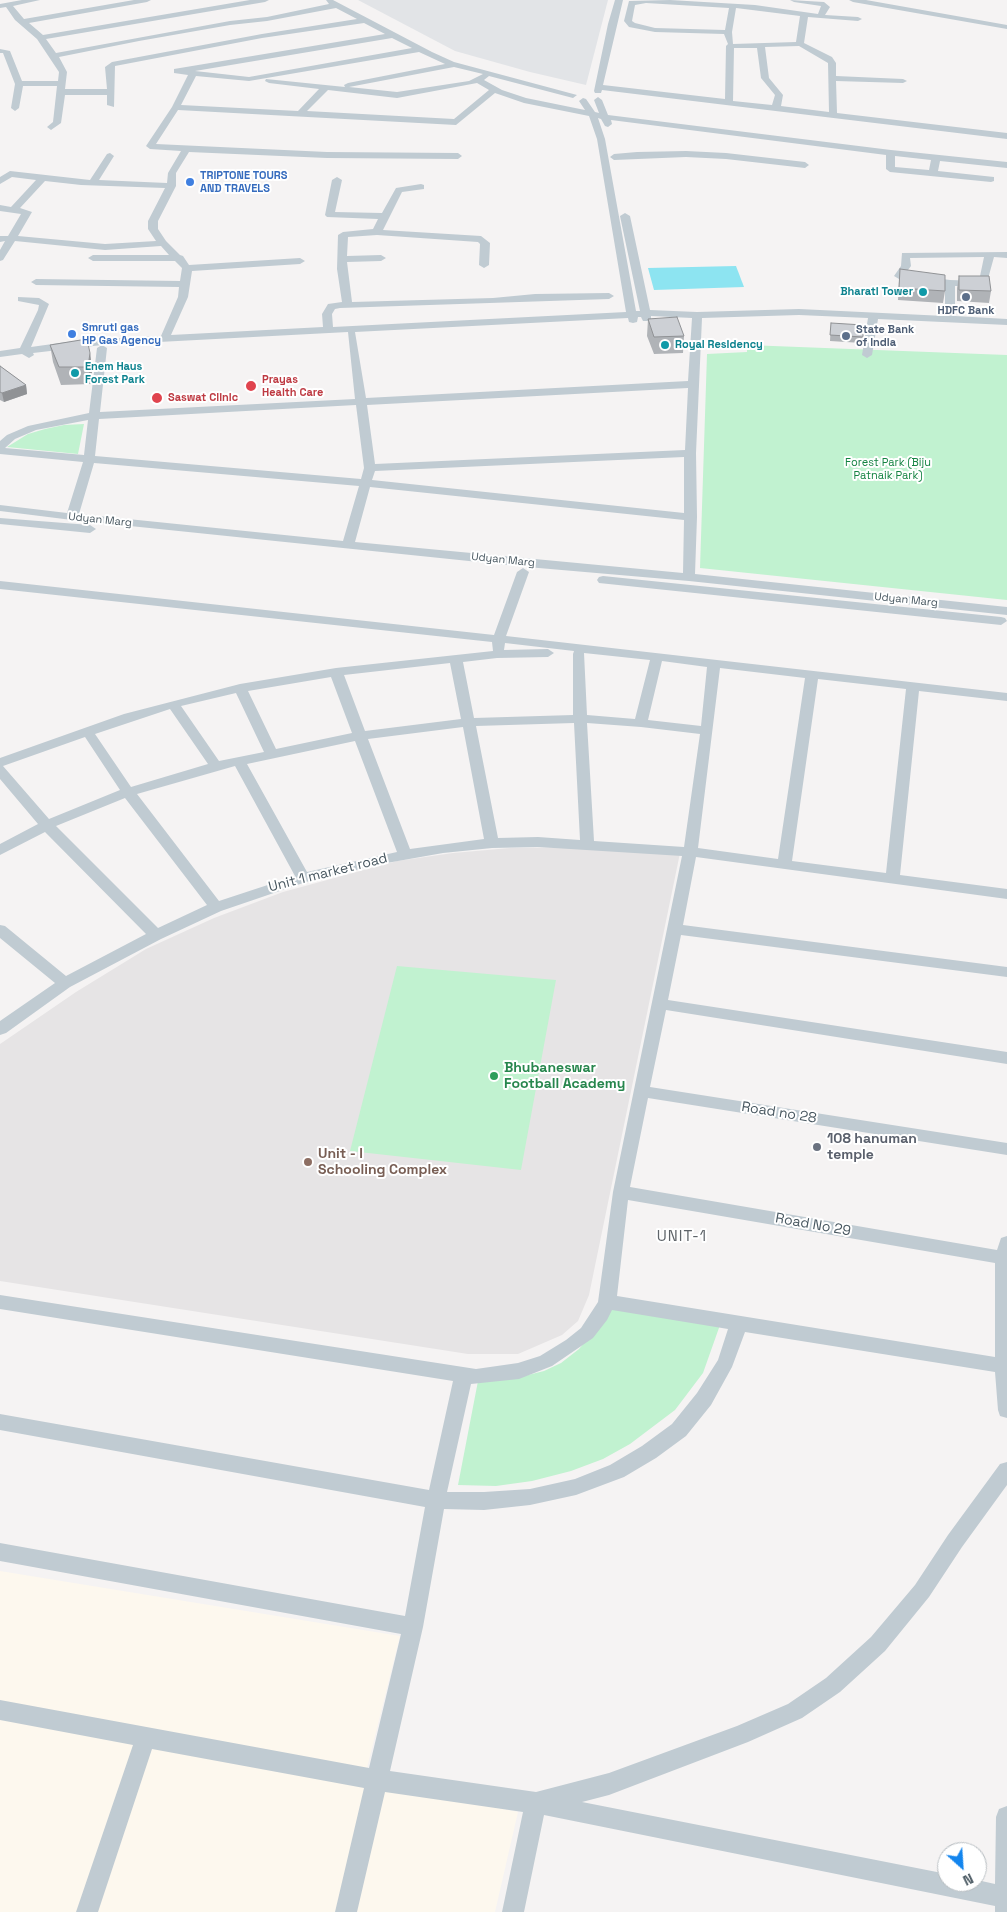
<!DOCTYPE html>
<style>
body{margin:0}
#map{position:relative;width:1007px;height:1912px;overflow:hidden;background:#f5f3f3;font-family:"Space Grotesk",sans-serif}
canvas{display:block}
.north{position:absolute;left:937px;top:1842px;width:50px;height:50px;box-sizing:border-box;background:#fff;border:1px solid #b6bcc0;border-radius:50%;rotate:154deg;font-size:14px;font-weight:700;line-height:20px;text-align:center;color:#495861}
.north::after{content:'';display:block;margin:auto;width:18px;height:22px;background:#1385ee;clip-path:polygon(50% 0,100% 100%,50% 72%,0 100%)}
</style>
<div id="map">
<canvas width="1007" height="1912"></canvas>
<div class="north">N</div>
</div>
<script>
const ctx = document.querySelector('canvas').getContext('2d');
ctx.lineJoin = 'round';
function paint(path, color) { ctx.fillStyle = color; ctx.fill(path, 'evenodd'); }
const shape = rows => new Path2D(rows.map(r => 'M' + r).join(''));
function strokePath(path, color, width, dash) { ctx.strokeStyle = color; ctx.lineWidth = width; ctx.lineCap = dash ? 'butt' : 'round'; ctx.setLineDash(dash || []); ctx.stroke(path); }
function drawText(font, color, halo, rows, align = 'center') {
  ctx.font = font + ' "Space Grotesk",sans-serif'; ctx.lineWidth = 4; ctx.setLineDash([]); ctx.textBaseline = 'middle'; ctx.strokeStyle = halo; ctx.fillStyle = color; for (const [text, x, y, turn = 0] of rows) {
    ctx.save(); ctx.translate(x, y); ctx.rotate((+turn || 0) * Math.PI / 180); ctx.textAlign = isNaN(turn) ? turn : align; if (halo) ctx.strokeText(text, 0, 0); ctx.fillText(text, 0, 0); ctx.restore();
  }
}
paint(shape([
 [0,1571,400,1636,364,1780,518,1812,495,1912,0,1912]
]), '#fdf8ee');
paint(shape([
 [575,847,680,853,589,1295,578,1321,562,1335,518,1354,468,1354,0,1281,0,1044,3,1042,76,992,146,949,214,918,283,892,397,861,453,853,510,848]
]), '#e6e4e5');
paint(shape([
 [358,0,608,0,586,85,530,72,455,51]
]), '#e2e4e7');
paint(shape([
 [747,345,1007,355,1007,600,700,568,707,354,747,352],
 [84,424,78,454,7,447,28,434,45,429,64,425],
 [397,966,556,980,521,1170,350,1151],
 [613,1308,720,1325,703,1373,675,1410,630,1444,603,1459,571,1471,532,1481,496,1486,458,1485,478,1381,524,1376,544,1371,561,1363,579,1349]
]), '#c1f2d0');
paint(shape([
 [736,266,744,287,654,290,648,268]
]), '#8de4f1');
paint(shape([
 [22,0,40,0,13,6,24,19,134,0,151,0,147,2,29,23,43,35,250,0,269,0,265,2,46,39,56,53,230,21,267,17,329,4,326,0,333,0,432,52,454,62,577,95,573,98,489,76,484,80,502,90,526,98,585,110,579,101,583,98,586,99,595,112,599,113,594,100,598,97,602,100,608,115,891,150,1007,162,1007,168,940,161,938,171,994,177,994,181,991,182,890,172,886,169,886,155,611,120,612,124,608,127,605,126,601,119,598,118,605,139,636,311,640,311,620,216,625,213,630,216,650,310,697,312,799,309,945,316,945,285,899,279,894,276,901,266,902,253,1007,252,1007,258,994,257,986,286,955,286,955,316,1007,319,1007,325,878,319,872,355,867,358,862,355,868,318,799,315,702,318,696,453,697,517,695,574,1007,607,1007,615,689,581,527,567,72,520,0,511,0,505,67,513,83,462,0,454,0,441,7,435,28,426,89,413,97,348,102,345,33,353,34,355,29,358,22,354,0,357,0,351,20,348,38,310,39,305,18,301,18,297,39,298,49,304,31,347,81,340,161,336,178,297,179,287,36,285,31,282,36,279,180,281,182,268,175,261,93,261,88,258,93,255,169,255,161,246,105,250,15,241,3,260,0,261,0,250,5,241,0,242,0,236,8,236,21,214,0,211,0,205,11,207,36,180,12,177,0,184,0,177,10,171,90,180,107,154,110,153,114,156,99,180,167,183,168,173,181,151,150,149,146,146,172,107,188,75,174,73,174,69,385,34,364,23,262,38,115,66,114,107,107,105,107,95,65,95,61,123,51,130,47,127,53,122,57,86,23,86,19,108,15,111,11,108,15,84,3,53,0,53,0,49,10,51,22,81,58,81,59,72,37,39,15,20,6,7,0,8,0,4,22,0],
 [336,8,357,19,262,34,112,62,105,67,107,89,65,89,67,72,59,57,139,41,230,25,267,21,336,8],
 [392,38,412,48,249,77,195,71,392,38],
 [419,52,445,64,348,83,344,85,345,87,266,79,265,81,269,83,319,89,298,111,181,105,196,76,249,81,419,52],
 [454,67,483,74,469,81,397,92,349,87,454,67],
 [477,83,489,90,454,119,307,111,328,90,397,98,477,83],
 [495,93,524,103,589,116,597,139,626,312,333,327,332,314,335,309,340,308,609,299,614,296,609,293,535,294,493,298,352,302,347,262,381,261,386,258,381,255,347,256,348,237,377,235,478,242,480,244,479,265,484,268,489,265,490,243,481,236,383,230,402,192,424,189,424,185,421,184,396,188,382,213,335,212,342,180,337,177,332,180,325,215,327,217,378,219,373,229,343,232,338,235,337,269,342,302,328,304,322,314,323,327,171,335,188,297,192,271,300,264,305,261,300,258,189,265,183,256,180,255,166,241,158,229,158,221,176,186,176,173,189,152,327,158,458,159,462,156,458,153,327,152,156,144,178,110,456,125,495,93],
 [895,156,931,160,929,170,895,167,895,156],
 [45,181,81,185,165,188,148,221,148,229,156,241,105,244,18,236,32,212,20,208,45,181],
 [984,257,979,281,950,280,905,274,911,266,910,258,984,257],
 [651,316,692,318,688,381,366,398,355,332,628,318,629,322,633,323,637,322,638,317,641,317,643,321,651,321,651,316],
 [348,332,355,399,100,412,107,348,102,345,348,332],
 [688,388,685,450,375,464,367,405,688,388],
 [356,405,364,468,361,479,95,456,99,419,356,405],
 [88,420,84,455,5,448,15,439,36,430,88,420],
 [684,457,684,513,372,480,375,471,684,457],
 [94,463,359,486,343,541,79,514,94,463],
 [370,487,684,520,683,573,355,542,370,487],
 [615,0,623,0,603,85,725,99,726,46,728,44,724,34,655,32,629,27,624,21,629,1,670,0,755,5,818,14,821,6,794,2,790,0,824,2,830,7,825,15,858,17,862,19,858,21,808,17,804,43,832,57,836,63,836,76,903,79,907,81,903,83,836,81,837,113,1007,133,1007,139,602,90,601,93,595,93,594,91,608,24,615,0],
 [646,3,729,8,725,30,655,28,635,23,632,21,635,5,646,3],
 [736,8,800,16,796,42,733,44,732,32,736,8],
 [799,46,828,63,829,112,781,106,783,95,769,78,765,47,799,46],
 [734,48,757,48,761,78,775,95,772,105,733,101,734,48],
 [849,0,866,0,1007,25,1007,29,853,2,849,0],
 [686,151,726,153,805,162,809,165,805,168,726,159,686,157,614,160,610,157,614,154,637,152,686,151],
 [0,518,90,525,96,529,90,533,0,524,0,518],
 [523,568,529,572,506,636,1007,693,1007,701,919,691,900,875,1007,889,1007,899,696,857,683,925,1007,967,1007,977,681,935,668,1000,1007,1052,1007,1064,666,1010,650,1087,1007,1143,1007,1155,648,1098,630,1187,997,1250,1001,1238,1007,1236,1007,1418,1000,1416,998,1410,995,1372,745,1332,732,1367,711,1405,686,1436,656,1458,624,1477,576,1495,530,1505,484,1510,444,1509,423,1627,390,1771,536,1792,609,1773,737,1726,788,1704,826,1678,871,1637,915,1585,948,1535,1000,1464,1007,1462,1007,1485,962,1547,929,1597,885,1651,840,1692,802,1718,748,1742,609,1795,582,1802,947,1874,947,1882,977,1882,977,1880,995,1884,996,1817,999,1809,1007,1806,1007,1912,995,1912,995,1906,544,1815,524,1912,502,1912,523,1812,385,1792,357,1912,335,1912,364,1788,152,1749,98,1912,76,1912,133,1745,0,1720,0,1700,369,1768,401,1634,0,1561,0,1543,405,1616,425,1507,0,1430,0,1414,429,1490,453,1381,0,1309,0,1295,476,1369,518,1363,540,1356,566,1340,581,1328,598,1302,613,1192,682,856,538,847,492,848,443,853,381,864,306,882,221,911,161,939,70,987,6,1033,0,1035,0,1021,55,983,0,938,0,925,5,926,66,976,146,934,45,832,0,855,0,844,38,824,0,779,0,758,124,714,240,684,336,668,493,651,492,642,0,589,0,581,494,635,517,572,523,568],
 [505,643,574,651,573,654,573,715,474,718,463,662,497,658,548,657,554,653,548,649,504,650,505,643],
 [584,653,650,660,635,719,587,715,584,653],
 [662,661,707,667,701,726,648,720,662,661],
 [450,663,461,719,365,731,344,675,450,663],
 [720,668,805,678,778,859,698,848,720,668],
 [331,677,352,733,276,749,248,691,331,677],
 [818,679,906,689,886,873,792,861,818,679],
 [236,693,264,752,219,761,181,706,236,693],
 [170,709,208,764,131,787,95,734,170,709],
 [574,723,580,840,538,837,498,838,476,726,574,723],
 [587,723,641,727,700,734,684,847,594,841,587,723],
 [463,727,484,839,410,849,368,739,463,727],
 [85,737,120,790,49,819,3,766,85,737],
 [355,741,397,852,307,872,247,764,355,741],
 [235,766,295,876,219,901,137,794,235,766],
 [125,798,207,905,158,928,56,826,125,798],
 [628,1200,995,1263,995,1357,617,1296,628,1200],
 [612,1310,728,1329,718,1360,697,1393,672,1424,642,1446,610,1465,575,1479,530,1489,484,1492,447,1492,471,1384,519,1379,552,1366,593,1338,607,1320,612,1310],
 [603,576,1001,617,1005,618,1007,621,1001,625,599,583,597,580,599,577,603,576]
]), '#c0cbd2');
paint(shape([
 [900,269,945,291,943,303,898,300,899,281],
 [959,276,991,291,989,303,957,301,957,288],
 [648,319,684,336,683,353,654,354,647,336],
 [831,323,863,337,862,343,830,341],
 [50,345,90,353,92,370,91,384,61,385,53,362],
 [0,366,26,385,27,394,4,402,0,400]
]), '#b0b3b7');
paint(shape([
 [90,353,92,370,91,384,88,367],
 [26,385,27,394,4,402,2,393]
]), '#909295');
const building = shape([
 [900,269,945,275,945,291,899,288,900,269],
 [959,276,989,276,991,291,959,290,959,276],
 [677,317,684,336,654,337,648,319,677,317],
 [831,323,863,325,863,337,830,335,831,323],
 [87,339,90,353,88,367,59,367,50,345,87,339],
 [0,366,26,385,2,393,0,392,0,366]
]);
paint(building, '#cdd0d5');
strokePath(building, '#909295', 1);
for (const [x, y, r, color] of [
 [190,182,5,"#3f7fe0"],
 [923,292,5,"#0f9aa8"],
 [966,297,5,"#5c6f8a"],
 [72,334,5,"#3f7fe0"],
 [846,336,5,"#5c6f8a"],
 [665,345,5,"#0f9aa8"],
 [75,373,5,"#0f9aa8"],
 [251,386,6,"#e0444e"],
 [157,398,6,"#e0444e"],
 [494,1076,5,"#2e9e5b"],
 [817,1147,5,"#6b7280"],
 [308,1162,5,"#8d6e63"]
]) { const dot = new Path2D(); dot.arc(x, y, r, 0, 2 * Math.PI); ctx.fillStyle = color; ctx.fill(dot); strokePath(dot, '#fff', 2); }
drawText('bold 11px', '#366cbe', '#fff', [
 ["TRIPTONE TOURS",200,176],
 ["AND TRAVELS",200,189],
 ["Smruti gas",82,328],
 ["HP Gas Agency",82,341]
], 'left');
drawText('bold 11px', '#0d838f', '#fff', [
 ["Bharati Tower",913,292,"right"],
 ["Royal Residency",675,345],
 ["Enem Haus",85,367],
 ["Forest Park",85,380]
], 'left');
drawText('bold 11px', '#4e5e75', '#fff', [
 ["HDFC Bank",966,311],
 ["State Bank",856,330,"left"],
 ["of India",856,343,"left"]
]);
drawText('bold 11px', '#be3a42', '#fff', [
 ["Prayas",262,380],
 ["Health Care",262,393],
 ["Saswat Clinic",168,398]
], 'left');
drawText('11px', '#148342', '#fff', [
 ["Forest Park (Biju",888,463],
 ["Patnaik Park)",888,476]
]);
drawText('11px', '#495861', '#fff', [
 ["Udyan Marg",100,520,6],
 ["Udyan Marg",503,560,6],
 ["Udyan Marg",906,600,6]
]);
drawText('14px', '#495861', '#fff', [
 ["Unit 1 market road",328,873,-14],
 ["Road no 28",779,1113,9],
 ["Road No 29",813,1225,10]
]);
drawText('bold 14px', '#27864d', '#fff', [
 ["Bhubaneswar",504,1068],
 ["Football Academy",504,1084]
], 'left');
drawText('bold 14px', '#5b616d', '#fff', [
 ["108 hanuman",827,1139],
 ["temple",827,1155]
], 'left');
drawText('bold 14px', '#785e54', '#fff', [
 ["Unit - I",318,1154],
 ["Schooling Complex",318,1170]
], 'left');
ctx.letterSpacing = '1px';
drawText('15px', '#5e6368', '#fff', [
 ["UNIT-1",682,1237]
]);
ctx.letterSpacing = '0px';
</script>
